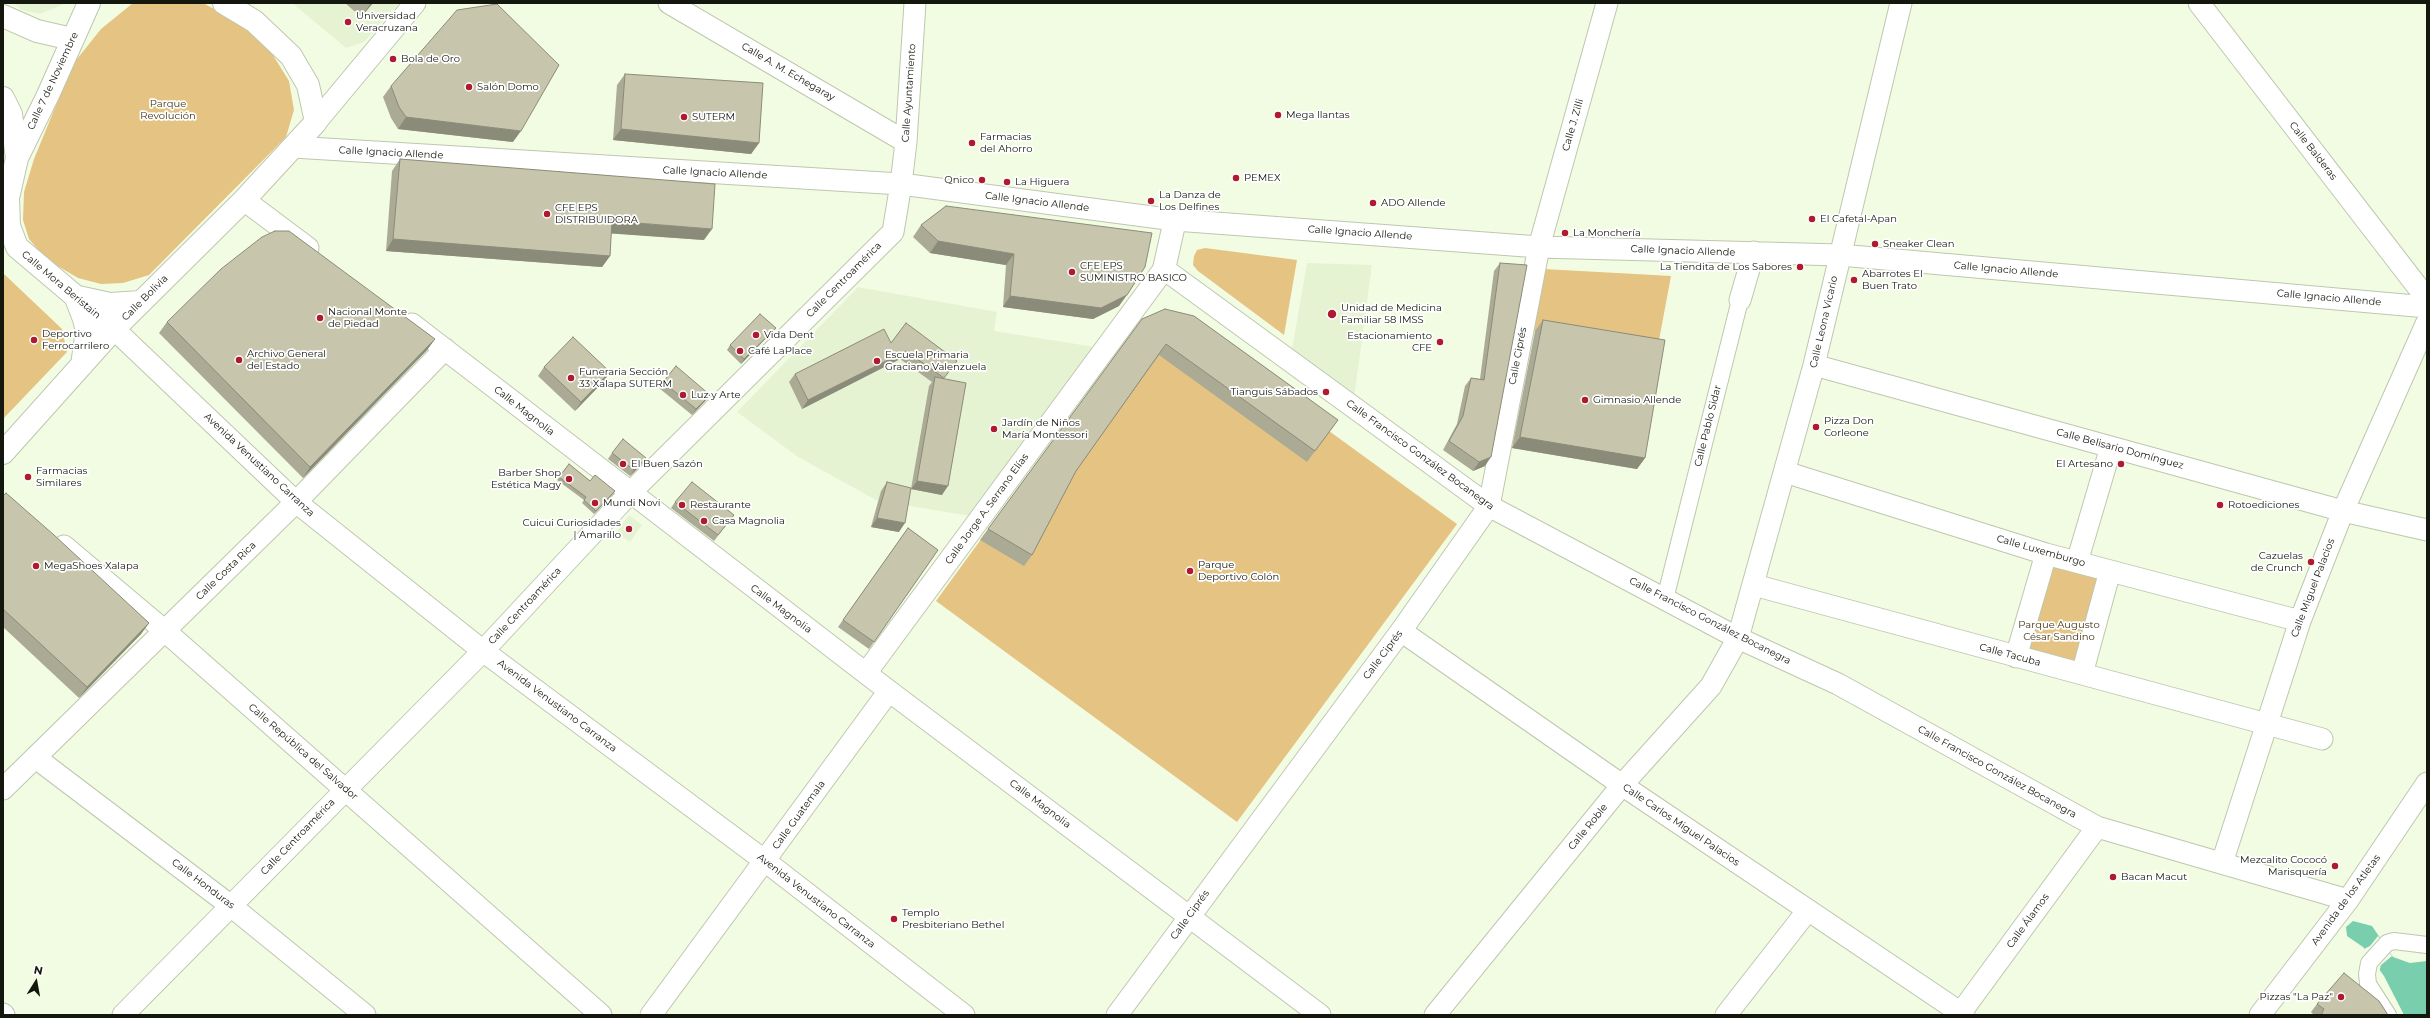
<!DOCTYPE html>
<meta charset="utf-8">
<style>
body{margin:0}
#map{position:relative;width:2430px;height:1018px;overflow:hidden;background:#f2fce3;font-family:Montserrat,sans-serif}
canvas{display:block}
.frame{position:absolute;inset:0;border:4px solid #14170e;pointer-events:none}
.north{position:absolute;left:16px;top:962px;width:40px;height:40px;-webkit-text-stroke:3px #fff;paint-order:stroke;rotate:11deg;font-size:11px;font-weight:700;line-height:16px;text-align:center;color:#14170e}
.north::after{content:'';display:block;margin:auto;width:14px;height:18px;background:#14170e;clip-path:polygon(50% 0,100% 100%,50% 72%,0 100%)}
</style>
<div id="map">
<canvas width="2430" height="1018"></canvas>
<div class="frame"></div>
<div class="north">N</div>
</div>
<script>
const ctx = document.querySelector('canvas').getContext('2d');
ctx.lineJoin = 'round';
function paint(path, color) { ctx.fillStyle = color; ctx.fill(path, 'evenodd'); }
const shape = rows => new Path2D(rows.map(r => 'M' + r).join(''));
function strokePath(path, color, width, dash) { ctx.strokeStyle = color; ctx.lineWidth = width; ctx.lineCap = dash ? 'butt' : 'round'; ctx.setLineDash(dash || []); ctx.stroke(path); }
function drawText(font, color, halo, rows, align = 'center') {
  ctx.font = font + ' Montserrat,sans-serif'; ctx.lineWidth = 3.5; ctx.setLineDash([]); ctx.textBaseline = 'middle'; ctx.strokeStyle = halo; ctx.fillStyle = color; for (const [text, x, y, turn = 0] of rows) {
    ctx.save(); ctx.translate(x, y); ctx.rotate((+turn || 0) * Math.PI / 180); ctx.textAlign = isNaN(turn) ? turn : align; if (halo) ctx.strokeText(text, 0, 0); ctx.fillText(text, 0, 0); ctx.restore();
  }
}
paint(shape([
 [14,3,64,3,62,5,40,14,21,10],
 [292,3,399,3,364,42,346,48],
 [1307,263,1372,265,1354,398,1292,349],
 [858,287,997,312,994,331,1095,347,970,516,904,505,899,532,871,527,878,501,798,457,737,412],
 [629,515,642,525,630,542,616,532]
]), '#e6f3d3');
paint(shape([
 [133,3,203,3,240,23,271,52,289,81,294,110,286,137,149,275,123,283,101,284,78,278,46,259,29,239,23,220,24,192,34,159,73,64,101,29],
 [1205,248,1297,260,1284,335,1198,271,1193,265,1194,256,1197,250],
 [1544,269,1671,276,1657,351,1533,331],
 [3,273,62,329,67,352,3,419],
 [1186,327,1457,524,1237,822,936,601,1133,331],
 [2048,558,2107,573,2080,671,2020,655]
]), '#e5c382');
paint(shape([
 [2353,921,2372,926,2393,957,2410,963,2427,961,2427,1015,2404,1015,2384,976,2363,947,2347,936,2346,927]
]), '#79cfad');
paint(shape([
 [2378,936,2392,956,2381,965,2379,972,2362,950,2370,946]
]), '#f2fce3');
const pedestrian = shape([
 [1665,599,1740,300],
 [2388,1015,2368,984,2367,974,2369,963,2387,943,2394,941,2427,945]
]);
const minor = shape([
 [669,3,906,142],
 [2199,3,2427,299],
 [316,122,415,3],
 [293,147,901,184,1175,220,1539,247,1840,255,2427,307],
 [244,200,308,248],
 [1740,300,1754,252],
 [412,324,889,691,1320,1015],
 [114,329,296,502,483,651,765,861,964,1015],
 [1814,365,2343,511,2427,530],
 [1785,472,2046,554,2300,621],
 [64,546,165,631,601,1015],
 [2077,562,2111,447],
 [1754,585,2322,739],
 [1401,631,1622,785,1964,1015],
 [2016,657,2046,554],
 [866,673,1164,269,1489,506,1738,638,1838,684,2097,827,2348,900],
 [2082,674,2110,571],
 [36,758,231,906,365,1015],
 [3,789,296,502,445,349],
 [2222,863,2300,621,2343,511,2427,322],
 [3,1014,4,1015],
 [123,1015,483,651,630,493,893,232,901,184,906,142,915,3],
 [651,1015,889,691],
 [1117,1015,1401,631,1489,506,1539,247,1607,3],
 [1435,1015,1622,785,1711,686,1738,638,1814,365,1901,3],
 [1726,1015,1808,910],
 [1959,1015,2097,827],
 [2260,1015,2348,900,2427,783]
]);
const tertiary = shape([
 [1164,269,1175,220]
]);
const secondary = shape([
 [3,16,37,31,72,39],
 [3,98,11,114,17,158,8,198,9,226,17,247,114,329],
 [17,158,48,95,89,3],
 [78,297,110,304,141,302],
 [76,298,84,319,87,331,82,365],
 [3,453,114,329,244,200,316,122,308,85,291,56,254,21,224,3]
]);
strokePath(pedestrian, '#bec7af', 18);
strokePath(minor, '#bec7af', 23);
strokePath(tertiary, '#bec7af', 24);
strokePath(secondary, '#bec7af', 24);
strokePath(pedestrian, '#fff', 16);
strokePath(minor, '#fff', 21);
strokePath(tertiary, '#fff', 22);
strokePath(secondary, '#fff', 22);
paint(shape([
 [345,3,373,3,361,17],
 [625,74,759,143,751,154,613,140,617,85],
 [391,86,513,142,398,129,391,118,383,97],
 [400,159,704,240,611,233,610,256,602,267,386,251,392,171],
 [946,206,1119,306,1093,319,1003,307,1006,265,930,253,913,237,921,225],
 [1500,263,1485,466,1473,471,1443,450,1457,424,1465,386,1471,378,1480,379,1494,271],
 [1194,316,1338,420,1307,462,1159,355,1075,472,1032,555,1024,566,980,540,988,529],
 [1543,320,1645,458,1637,469,1512,448,1535,331],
 [167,322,435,339,427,350,303,478,159,333],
 [906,323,944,379,942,495,911,489,929,386,932,382,900,359,802,409,789,382,795,374,891,343],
 [772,332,741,364,727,350,730,345],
 [544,367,610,372,604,381,575,411,538,376],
 [663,382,710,395,706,400,692,415,659,388],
 [612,453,646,458,642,464,630,476,608,459],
 [569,464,590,481,615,491,594,514,582,503,584,500,557,480],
 [887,482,899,532,871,527,881,491],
 [3,496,149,623,141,634,79,698,3,627],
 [675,502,734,515,714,541,671,508],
 [908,528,938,550,869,649,838,627],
 [2317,1004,2388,1015,2314,1015,2311,1012]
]), '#abaa95');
paint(shape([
 [371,3,373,3,361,17],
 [406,117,521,131,513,142,398,129],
 [621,129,759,143,751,154,613,140],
 [612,221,712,229,704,240,604,233],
 [393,239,610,256,602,267,386,251],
 [938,241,1014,254,1006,265,930,253],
 [1127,295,1119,306,1093,319,1003,307,1010,296],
 [776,328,772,332,741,364,744,359],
 [435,339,427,350,303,478,310,467],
 [906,351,900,359,802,409,808,400],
 [610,372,604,381,575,411,581,402],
 [710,395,706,400,692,415,696,409],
 [1520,437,1645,458,1637,469,1512,448],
 [1491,457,1485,466,1473,471,1479,462],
 [646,458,642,464,630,476,634,470],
 [917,481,948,486,942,495,911,489],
 [615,491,613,494,594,514,596,511],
 [877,518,905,523,899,532,871,527],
 [149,623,141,634,79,698,87,687]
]), '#8b8b79');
const building = shape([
 [497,4,559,65,521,131,406,117,399,107,391,86,457,10,497,4],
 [625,74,763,83,759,143,621,129,625,74],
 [400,159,715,184,712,229,612,221,610,256,393,239,400,159],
 [946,206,1152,233,1145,267,1127,295,1101,308,1010,296,1014,254,938,241,921,225,946,206],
 [275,231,289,231,435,339,310,467,167,322,221,269,262,237,275,231],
 [1500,263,1527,265,1491,457,1479,462,1449,441,1463,416,1471,378,1484,380,1500,263],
 [1165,309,1194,316,1338,420,1315,451,1166,344,1076,471,1032,555,988,529,1142,319,1165,309],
 [760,314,776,328,744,359,730,345,760,314],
 [1543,320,1665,340,1645,458,1520,437,1543,320],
 [906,323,957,361,944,378,906,351,808,400,795,374,884,329,891,343,906,323],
 [573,337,610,372,581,402,544,367,573,337],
 [676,366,710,395,696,409,663,382,676,366],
 [935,377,966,383,948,486,917,481,935,377],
 [623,439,646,458,634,470,612,453,623,439],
 [569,464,590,481,595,475,615,491,596,511,584,500,586,497,559,477,569,464],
 [692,482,734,515,718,535,675,502,692,482],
 [887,482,911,488,905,523,877,518,887,482],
 [6,493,54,535,149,623,87,687,3,609,3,496,6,493],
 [908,528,938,550,874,642,843,620,908,528],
 [2344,973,2379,1001,2388,1015,2321,1015,2324,1009,2317,1004,2344,973]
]);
paint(building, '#c7c6ad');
strokePath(building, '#8b8b79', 1);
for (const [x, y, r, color] of [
 [348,22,4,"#ae1a30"],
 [393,59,4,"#ae1a30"],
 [469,87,4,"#ae1a30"],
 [1278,115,4,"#ae1a30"],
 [684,117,4,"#ae1a30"],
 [972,143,4,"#ae1a30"],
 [1236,178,4,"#ae1a30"],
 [982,180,4,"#ae1a30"],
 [1007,182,4,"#ae1a30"],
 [1151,201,4,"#ae1a30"],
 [1373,203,4,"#ae1a30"],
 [547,214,4,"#ae1a30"],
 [1812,219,4,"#ae1a30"],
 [1565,233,4,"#ae1a30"],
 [1875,244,4,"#ae1a30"],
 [1800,267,4,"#ae1a30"],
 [1072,272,4,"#ae1a30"],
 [1854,280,4,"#ae1a30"],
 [1332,314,5,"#ae1a30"],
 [320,318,4,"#ae1a30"],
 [756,335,4,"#ae1a30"],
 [34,340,4,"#ae1a30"],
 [1440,342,4,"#ae1a30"],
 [740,351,4,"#ae1a30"],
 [239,360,4,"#ae1a30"],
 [877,361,4,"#ae1a30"],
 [571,378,4,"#ae1a30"],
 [1326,392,4,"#ae1a30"],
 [683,395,4,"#ae1a30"],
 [1585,400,4,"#ae1a30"],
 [1816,427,4,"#ae1a30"],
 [994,429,4,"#ae1a30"],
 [623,464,4,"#ae1a30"],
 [2121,464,4,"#ae1a30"],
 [28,477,4,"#ae1a30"],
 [569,479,4,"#ae1a30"],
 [595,503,4,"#ae1a30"],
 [682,505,4,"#ae1a30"],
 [2220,505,4,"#ae1a30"],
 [704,521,4,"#ae1a30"],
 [629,529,4,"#ae1a30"],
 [2311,562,4,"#ae1a30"],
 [36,566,4,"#ae1a30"],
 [1190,571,4,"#ae1a30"],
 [2335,866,4,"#ae1a30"],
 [2113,877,4,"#ae1a30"],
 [894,919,4,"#ae1a30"],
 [2341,997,4,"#ae1a30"]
]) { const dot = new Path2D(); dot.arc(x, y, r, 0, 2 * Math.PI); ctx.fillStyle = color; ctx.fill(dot); strokePath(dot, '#fff', 1.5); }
drawText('10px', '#14170e', '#fff', [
 ["Universidad",356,16],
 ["Veracruzana",356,28],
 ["Bola de Oro",401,59],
 ["Salón Domo",477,87],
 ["Mega llantas",1286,115],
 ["SUTERM",692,117],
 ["Farmacias",980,137],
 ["del Ahorro",980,149],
 ["PEMEX",1244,178],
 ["Qnico",974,180,"right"],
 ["La Higuera",1015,182],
 ["La Danza de",1159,195],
 ["Los Delfines",1159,207],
 ["ADO Allende",1381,203],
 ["CFE EPS",555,208],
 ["DISTRIBUIDORA",555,220],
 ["El Cafetal-Apan",1820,219],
 ["La Monchería",1573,233],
 ["Sneaker Clean",1883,244],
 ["CFE EPS",1080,266],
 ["SUMINISTRO BASICO",1080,278],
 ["La Tiendita de Los Sabores",1792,267,"right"],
 ["Abarrotes El",1862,274],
 ["Buen Trato",1862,286],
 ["Unidad de Medicina",1341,308],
 ["Familiar 58 IMSS",1341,320],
 ["Nacional Monte",328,312],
 ["de Piedad",328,324],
 ["Deportivo",42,334],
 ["Ferrocarrilero",42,346],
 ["Vida Dent",764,335],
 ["Estacionamiento",1432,336,"right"],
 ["CFE",1432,348,"right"],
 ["Café LaPlace",748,351],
 ["Archivo General",247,354],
 ["del Estado",247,366],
 ["Escuela Primaria",885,355],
 ["Graciano Valenzuela",885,367],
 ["Funeraria Sección",579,372],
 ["33 Xalapa SUTERM",579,384],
 ["Tianguis Sábados",1318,392,"right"],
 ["Luz y Arte",691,395],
 ["Gimnasio Allende",1593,400],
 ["Pizza Don",1824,421],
 ["Corleone",1824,433],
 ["Jardín de Niños",1002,423],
 ["María Montessori",1002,435],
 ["El Buen Sazón",631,464],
 ["El Artesano",2113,464,"right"],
 ["Farmacias",36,471],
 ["Similares",36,483],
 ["Barber Shop",561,473,"right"],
 ["Estética Magy",561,485,"right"],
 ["Mundi Novi",603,503],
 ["Restaurante",690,505],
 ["Rotoediciones",2228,505],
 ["Casa Magnolia",712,521],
 ["Cuicui Curiosidades",621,523,"right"],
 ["| Amarillo",621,535,"right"],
 ["Cazuelas",2303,556,"right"],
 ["de Crunch",2303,568,"right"],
 ["Parque",1198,565],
 ["Deportivo Colón",1198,577],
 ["MegaShoes Xalapa",44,566],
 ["Mezcalito Cococó",2327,860,"right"],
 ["Marisquería",2327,872,"right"],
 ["Bacan Macut",2121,877],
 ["Templo",902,913],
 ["Presbiteriano Bethel",902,925],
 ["Pizzas \"La Paz\"",2333,997,"right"]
], 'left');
drawText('10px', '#14170e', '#fff', [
 ["Calle A. M. Echegaray",788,72,30],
 ["Calle 7 de Noviembre",53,81,-65],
 ["Calle Ayuntamiento",909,93,-86],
 ["Calle J. Zilli",1573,125,-74],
 ["Calle Balderas",2313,151,52],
 ["Calle Ignacio Allende",391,153,3],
 ["Calle Ignacio Allende",715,173,3],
 ["Calle Ignacio Allende",1037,202,7],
 ["Calle Ignacio Allende",1360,233,4],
 ["Calle Ignacio Allende",1683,251,2],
 ["Calle Ignacio Allende",2006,270,5],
 ["Calle Centroamérica",844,280,-45],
 ["Calle Mora Beristain",61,285,40],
 ["Calle Bolivia",145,298,-45],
 ["Calle Ignacio Allende",2329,298,5],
 ["Calle Leona Vicario",1824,322,-77],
 ["Calle Ciprés",1518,356,-79],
 ["Calle Magnolia",524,411,38],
 ["Calle Pablo Sidar",1708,426,-76],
 ["Calle Belisario Domínguez",2120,449,15],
 ["Calle Francisco González Bocanegra",1420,455,36],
 ["Avenida Venustiano Carranza",259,465,43],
 ["Calle Jorge A. Serrano Elías",987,509,-54],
 ["Calle Luxemburgo",2041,551,16],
 ["Calle Costa Rica",226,571,-44],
 ["Calle Miguel Palacios",2313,588,-69],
 ["Calle Centroamérica",525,606,-47],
 ["Calle Magnolia",781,609,37],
 ["Calle Francisco González Bocanegra",1710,621,27],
 ["Calle Ciprés",1383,655,-53],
 ["Calle Tacuba",2010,655,15],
 ["Avenida Venustiano Carranza",557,706,37],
 ["Calle República del Salvador",303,752,41],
 ["Calle Francisco González Bocanegra",1997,772,29],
 ["Calle Magnolia",1040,804,37],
 ["Calle Guatemala",799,815,-54],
 ["Calle Carlos Miguel Palacios",1681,825,34],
 ["Calle Roble",1588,827,-51],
 ["Calle Centroamérica",298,837,-46],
 ["Calle Honduras",203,884,37],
 ["Avenida de los Atletas",2346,900,-54],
 ["Avenida Venustiano Carranza",816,901,38],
 ["Calle Ciprés",1190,915,-54],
 ["Calle Álamos",2028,921,-54]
]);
drawText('10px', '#423314', '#fff', [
 ["Parque",168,104],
 ["Revolución",168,116],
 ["Parque Augusto",2059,625],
 ["César Sandino",2059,637]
]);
</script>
